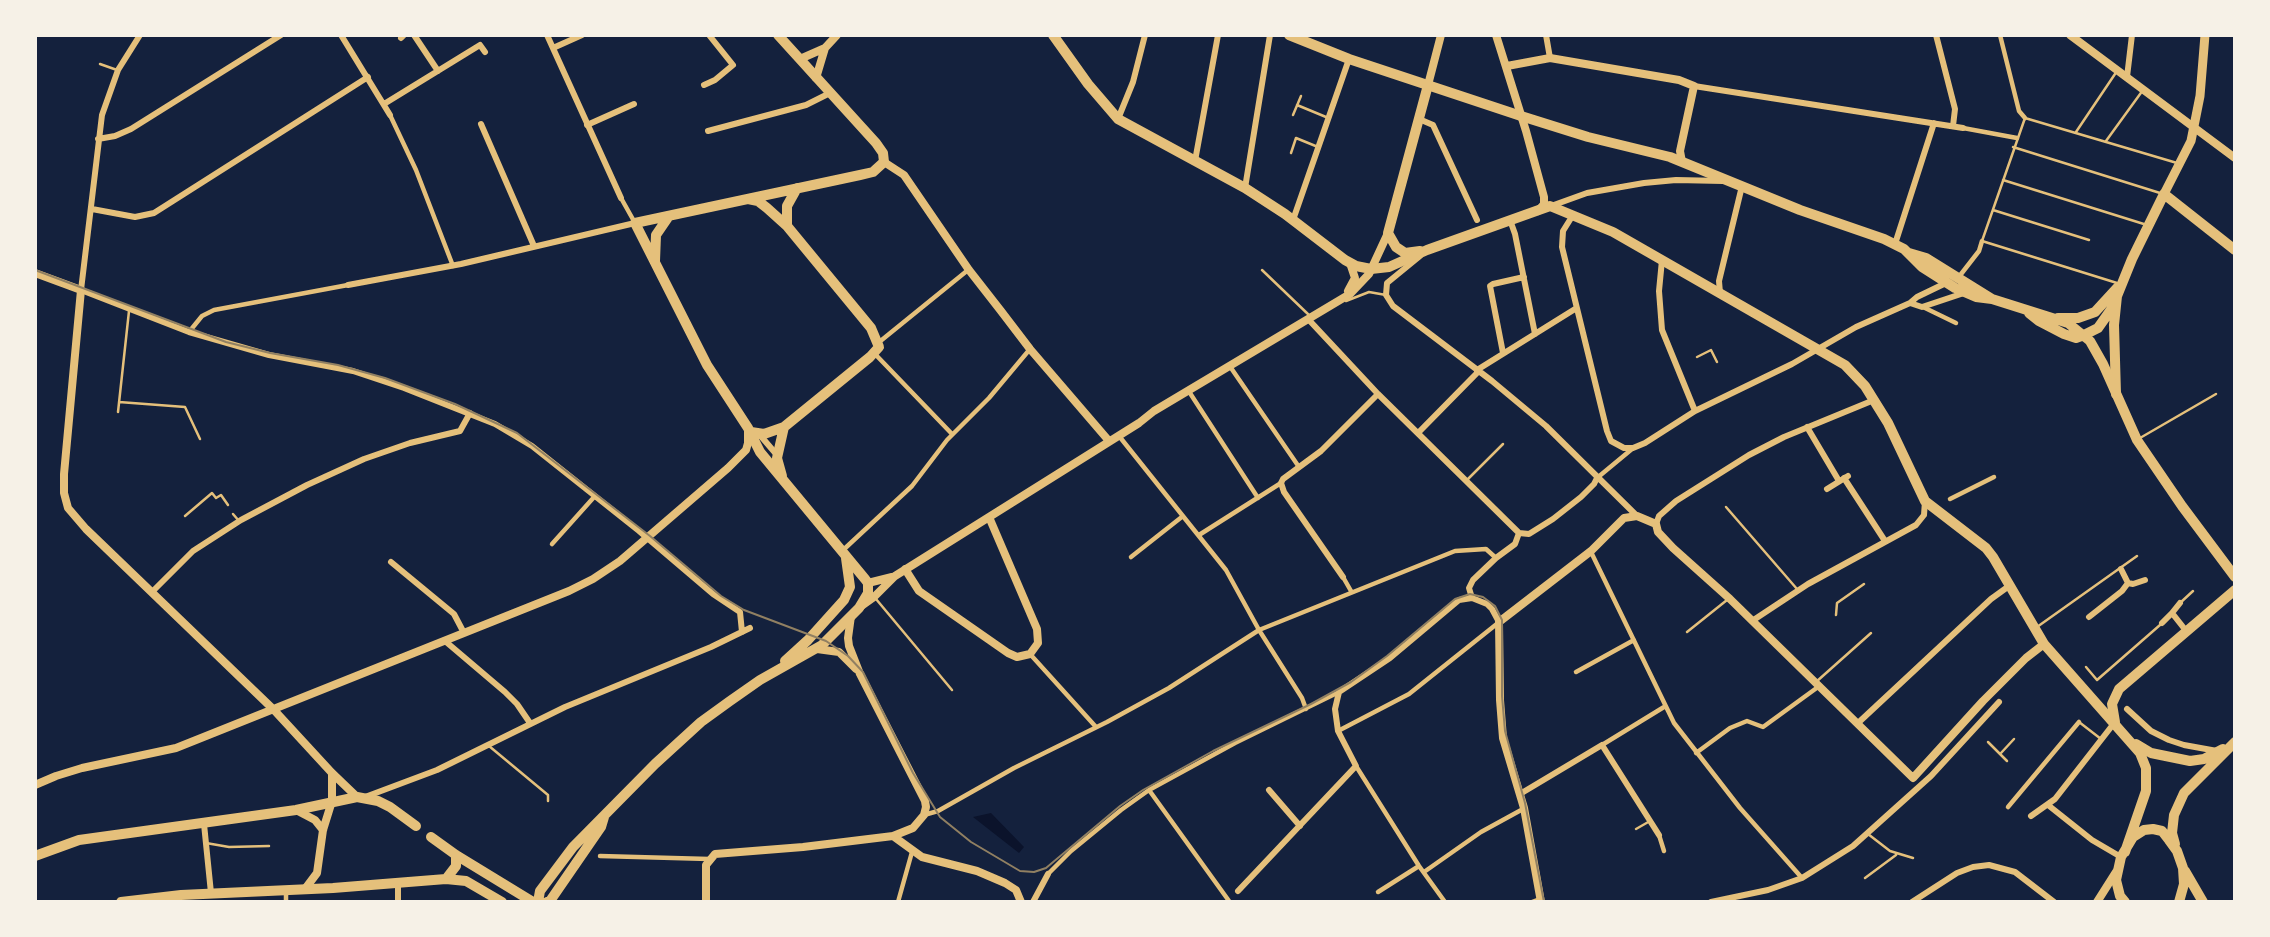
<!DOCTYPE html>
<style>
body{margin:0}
#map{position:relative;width:2270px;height:937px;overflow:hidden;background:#14213d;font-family:Montserrat,sans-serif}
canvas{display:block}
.frame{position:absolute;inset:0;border:37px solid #f6f1e7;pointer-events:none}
</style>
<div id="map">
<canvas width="2270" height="937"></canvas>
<div class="frame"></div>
</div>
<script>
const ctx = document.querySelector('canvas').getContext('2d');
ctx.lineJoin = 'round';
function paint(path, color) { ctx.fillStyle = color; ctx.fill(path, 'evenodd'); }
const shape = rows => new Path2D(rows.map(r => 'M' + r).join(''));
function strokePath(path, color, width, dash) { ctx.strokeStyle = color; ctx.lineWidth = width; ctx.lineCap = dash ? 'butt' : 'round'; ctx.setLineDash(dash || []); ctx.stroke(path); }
paint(shape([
 [991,813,1024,847,1019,853,973,817]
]), '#0b132b');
strokePath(shape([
 [100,64,117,70],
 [1297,105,1326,117],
 [1293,115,1301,96],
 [2076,132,2117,71],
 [2106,141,2143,90],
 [2013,147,2160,193],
 [1291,153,1296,138,1318,147],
 [2003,180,2147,225],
 [1993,210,2089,240],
 [1262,270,1310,316],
 [2117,283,1982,241,2025,118,2177,163],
 [1346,301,1369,292,1386,295],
 [1697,357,1711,350,1717,362],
 [119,402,185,407,200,439],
 [118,412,129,311],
 [2140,438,2216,394],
 [1468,479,1503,444],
 [1726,507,1797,589],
 [233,514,239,521],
 [185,516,212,493,216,498,221,495,228,505],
 [876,599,952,690],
 [2180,603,2193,591],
 [1836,615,1837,603,1864,584],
 [2037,627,2137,556],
 [1687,632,1727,600],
 [2086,667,2097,680,2160,625],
 [1816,682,1871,633],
 [2079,722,2101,739],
 [1988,742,2007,761],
 [489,746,548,795,548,801],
 [2001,753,2014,739],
 [1636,829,1650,821],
 [1868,834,1890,851,1913,858],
 [206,843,229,847,269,846],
 [1865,878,1896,855]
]), '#e5c07b', 2.5);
strokePath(shape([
 [2000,35,2019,111,2025,118],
 [390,115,416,170,453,266],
 [1963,128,2017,138],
 [621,198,635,223],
 [1958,278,1979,251,1982,241],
 [1923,307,1956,323],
 [189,332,202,316,214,310,348,285],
 [878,343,968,270],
 [875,354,952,434],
 [1229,365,1299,467],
 [1188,390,1258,498],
 [1119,436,1226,570,1259,630,1302,698,1306,709],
 [1597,478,1632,449],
 [1950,499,1994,477],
 [1199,535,1281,483],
 [552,544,595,496],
 [841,552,912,486,947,440,989,398,1030,349],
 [1591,552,1674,723,1740,808,1802,878],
 [1131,557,1183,516],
 [1343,577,1351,591],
 [1030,654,1096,727],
 [1576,672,1634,640],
 [1338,731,1409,694,1498,623],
 [1602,745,1664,707],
 [1696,753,1730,728,1747,721,1763,727,1818,687],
 [1356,766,1419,866,1445,902],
 [1149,790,1229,901],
 [2008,807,2079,722],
 [924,815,938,811,1014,768,1107,722,1169,688,1259,630,1455,551,1486,549,1496,558],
 [1659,835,1664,851],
 [600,856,709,859],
 [1424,872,1481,832,1523,809],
 [1048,874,1071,851,1121,810,1149,790,1235,743,1339,692],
 [286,890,286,902],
 [1378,892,1419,866],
 [898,902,912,852],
 [1532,902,1540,899]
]), '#e5c07b', 4.5);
strokePath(shape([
 [140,35,118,70,102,115,81,290,189,332,269,355,353,371,404,388,495,424,532,446,639,531,713,594,740,612,742,632],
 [341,35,390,115],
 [414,35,438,71],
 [547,35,621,198],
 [1546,35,1550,58],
 [1936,35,1955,109,1953,126],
 [401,38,404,35],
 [553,48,582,35],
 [2127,77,2132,35],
 [704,85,715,80,733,65,709,35],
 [1694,86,1963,128],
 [384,104,480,45,485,52],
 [1118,119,1133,82,1145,35],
 [1419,119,1433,125,1477,220],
 [481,124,534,246],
 [587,125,634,104],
 [708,131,806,105,830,93],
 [98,139,115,136,131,129,281,35],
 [1195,161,1218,35],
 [1245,188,1270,35],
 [1551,206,1587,193,1644,183,1676,180,1723,181],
 [92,209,135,217,154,213,368,77],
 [1573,215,1563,231,1562,247,1607,431,1611,441,1624,448,1633,448,1645,443,1695,411,1792,364,1856,327,1910,303,1917,297,1946,283],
 [1293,220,1349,59],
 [1510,220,1515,234,1535,334],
 [1895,244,1934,123],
 [1420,256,1387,283,1386,295,1393,306,1492,381,1546,426,1637,516],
 [1662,260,1659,291,1662,330,1695,411],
 [348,285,461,264,635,223],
 [1720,293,1719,281,1742,186],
 [1910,303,1922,307,1964,293],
 [1309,320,1378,394,1519,533],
 [1503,353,1490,286,1493,284,1524,277],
 [1477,370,1575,309],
 [1807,427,1839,481],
 [1418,433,1477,373,1477,370],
 [759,434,777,455],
 [1844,478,1885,541],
 [1827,489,1848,476],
 [1656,524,1659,516,1676,501,1749,455,1784,437,1874,400],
 [1519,533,1529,534,1553,519,1581,497,1594,484,1597,478],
 [391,562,454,614,464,633],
 [1343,577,1284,492,1281,483,1283,479,1321,451,1378,394],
 [2128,583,2133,584,2145,580],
 [152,592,193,551,241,520,307,485,364,459,410,443,460,431,470,413],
 [1472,598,1469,588,1473,580,1496,558,1515,544,1519,533],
 [2180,603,2172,613,2187,632],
 [2089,617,2122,591,2128,583,2121,569],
 [1752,621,1808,584,1916,525,1924,515,1925,501],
 [2162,623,2172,613],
 [445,641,505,692,517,704,530,723],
 [2127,709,2151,731,2169,740,2184,745,2217,751],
 [1858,723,1991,599,2009,586],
 [1269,790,1300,826],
 [1520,794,1602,745,1659,835],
 [365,797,437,770,565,707,711,647,750,628],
 [2048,805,2092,840,2121,857],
 [2031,816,2055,799,2115,722],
 [204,824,211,893],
 [398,881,398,902],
 [1238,891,1356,766,1338,731,1335,709,1339,692,1390,658,1459,600,1472,598,1487,604,1492,609,1499,622],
 [1033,902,1048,874],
 [1711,902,1768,890,1802,878,1853,846,1931,776,1999,702],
 [1912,902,1957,873,1973,867,1989,865,2015,872,2054,902]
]), '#e5c07b', 6);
strokePath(shape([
 [1496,35,1526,131,1544,197,1544,204,1538,211],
 [2070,35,2235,158],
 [800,59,825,48,837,35],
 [1507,66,1550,58,1679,80,1694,86,1680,151,1682,162],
 [816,78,825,48],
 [1428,85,1441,35],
 [884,162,904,175,969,270,1001,311,1030,349,1109,441],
 [35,273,81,290,64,474,64,493,68,508,86,529,274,710,332,773,357,797],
 [1348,291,1355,278,1350,263],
 [905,569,919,591,1008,653,1017,657,1030,654,1038,643,1037,629,989,517],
 [868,583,892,577],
 [860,607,874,597,895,576,1139,423,1154,411,1350,294,1369,274,1388,233],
 [817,649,839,652,856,669],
 [35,785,56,776,82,768,176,748,569,591,593,579,620,561,728,468,746,450,748,443,748,431],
 [296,810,315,820,323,830],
 [893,836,922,857,977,871,1005,883,1016,890,1021,902],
 [305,889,317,873,323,830,332,801,332,773],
 [706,902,706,865,715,854,803,847,893,836,913,828,924,815,926,807,925,801,860,674,849,646,848,638,851,616],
 [1541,902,1524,808,1503,738,1500,700,1499,622,1591,551,1624,518,1637,516,1656,524,1658,532,1673,548,1730,599,1913,778,1983,701,2026,658,2044,644],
 [2097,902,2116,872]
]), '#e5c07b', 8);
strokePath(shape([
 [2164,194,2191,141,2200,96,2205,35]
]), '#e5c07b', 9);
strokePath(shape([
 [748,199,758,201,767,208,787,226,871,328,879,347,870,357,784,427,764,434,751,432],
 [787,226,787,206,797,188],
 [1420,251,1405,253,1396,247,1388,233,1428,85],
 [655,261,656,235,669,216],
 [2058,318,2078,318,2095,312,2118,287],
 [2084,335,2098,328,2115,304],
 [2116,394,2114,325,2117,296,2132,259,2164,194,2235,250],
 [782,476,777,458,784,427],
 [785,661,808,640,844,600,850,587,846,558],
 [2115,722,2112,704,2119,689,2235,590],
 [431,837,456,855,533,902],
 [35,856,79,840,296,810,357,797,378,801,390,807,416,826],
 [446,879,456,866,456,855],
 [121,902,181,895,333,888,446,879,466,881,502,902],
 [538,902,540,891,573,847,655,764,701,722,730,701,760,680,822,645,859,608,868,593,868,583,865,579,760,452,748,428,707,365,635,223,860,175,873,172,884,162,883,153,876,143,778,35],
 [547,902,550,901,601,827,604,817]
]), '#e5c07b', 10);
strokePath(shape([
 [1053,35,1088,84,1118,119,1245,188,1285,214,1345,260,1356,266,1371,269,1389,267,1427,250,1550,206,1613,232,1845,365,1865,386,1888,423,1925,501,1986,548,1993,557,2044,644,2140,753,2146,768,2146,791,2125,852],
 [1289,35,1349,59,1521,116,1588,137,1670,157,1800,210,1884,239,1904,249,1922,267,1955,288,1976,297,1992,299],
 [1909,253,1926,258,1992,299,2068,323,2090,341,2103,364,2137,440,2182,506,2235,577],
 [2029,313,2039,321,2064,334,2076,338,2084,335],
 [2136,744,2151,753,2190,761,2204,759,2223,749],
 [2175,844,2172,833,2174,815,2184,793,2235,742],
 [2185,871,2203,902],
 [2125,902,2120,896,2116,880,2121,857,2133,837,2144,830,2153,829,2162,831,2169,840,2177,851,2183,868,2184,884,2179,902]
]), '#e5c07b', 10);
strokePath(shape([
 [35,270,226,342,270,353,338,365,385,378,455,404,517,433,650,536,721,596,744,610,826,641,848,656,863,672,913,773,940,817,971,842,1020,871,1034,872,1046,868,1120,806,1143,790,1213,751,1311,704,1351,682,1387,656,1455,599,1470,594,1483,597,1495,606,1502,620,1502,696,1505,731,1525,803,1544,902]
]), '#918062', 2);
</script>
